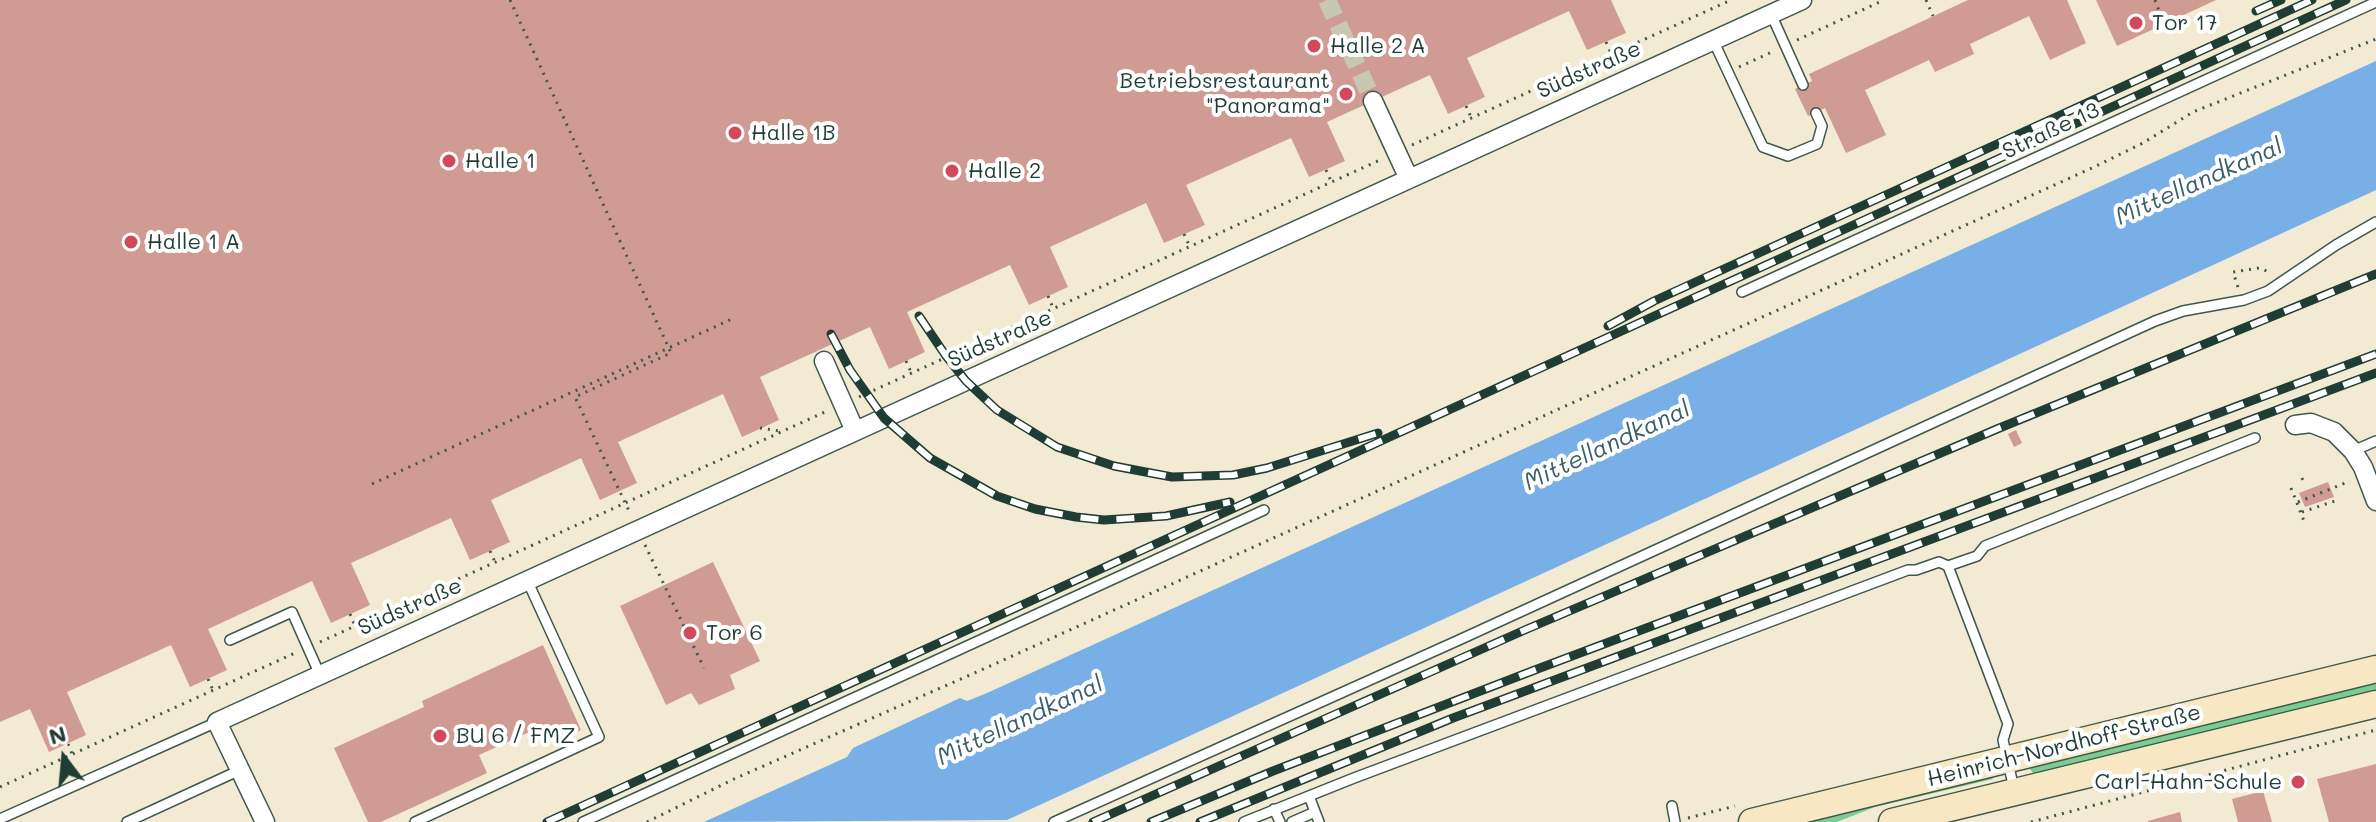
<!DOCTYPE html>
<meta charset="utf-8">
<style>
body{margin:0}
#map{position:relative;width:2376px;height:822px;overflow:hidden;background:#f2ead2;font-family:Mali,sans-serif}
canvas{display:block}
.north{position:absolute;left:24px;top:718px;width:80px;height:80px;-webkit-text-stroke:6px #fff;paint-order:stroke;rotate:344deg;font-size:22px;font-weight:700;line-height:32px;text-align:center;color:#1f3d34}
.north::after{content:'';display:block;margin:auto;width:28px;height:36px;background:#1f3d34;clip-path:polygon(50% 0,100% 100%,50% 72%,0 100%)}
</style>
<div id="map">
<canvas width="2376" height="822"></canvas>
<div class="north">N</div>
</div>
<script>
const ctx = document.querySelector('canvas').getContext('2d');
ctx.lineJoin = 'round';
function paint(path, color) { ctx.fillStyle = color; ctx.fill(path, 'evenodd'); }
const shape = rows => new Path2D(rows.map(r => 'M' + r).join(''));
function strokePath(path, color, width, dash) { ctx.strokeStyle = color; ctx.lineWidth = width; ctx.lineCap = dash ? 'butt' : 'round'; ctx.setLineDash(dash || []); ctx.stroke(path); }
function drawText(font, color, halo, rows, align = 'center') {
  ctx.font = font + ' Mali,sans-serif'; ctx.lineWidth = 8; ctx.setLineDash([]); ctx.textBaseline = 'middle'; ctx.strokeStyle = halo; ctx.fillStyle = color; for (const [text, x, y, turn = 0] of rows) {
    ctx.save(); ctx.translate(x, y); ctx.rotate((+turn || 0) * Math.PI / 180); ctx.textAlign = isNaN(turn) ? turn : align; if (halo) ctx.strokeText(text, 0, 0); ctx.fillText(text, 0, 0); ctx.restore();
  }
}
paint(shape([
 [2376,681,2376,697,2055,775,2033,773,2029,768,2032,765],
 [1991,773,1993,779,1875,807,1837,822,1794,822]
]), '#7acd90');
paint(shape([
 [2376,61,2376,190,1007,820,704,822,847,757,853,748,960,698,967,701,987,693]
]), '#79afe7');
paint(shape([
 [0,0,1611,0,1626,33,1587,50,1569,11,1467,58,1485,97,1448,114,1430,75,1327,122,1345,161,1309,177,1291,138,1186,185,1205,225,1164,243,1146,203,1050,247,1068,287,1029,305,1010,265,907,312,925,352,906,361,889,369,870,327,760,377,779,420,742,437,723,394,618,442,637,483,600,500,581,458,491,500,510,542,470,560,451,518,351,563,370,605,331,623,312,581,208,629,227,670,190,687,171,645,67,692,86,735,49,752,30,709,0,722],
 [1968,0,2067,0,2086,43,2050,60,2029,16,1970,44,1974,54,1935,72,1929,60,1865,90,1886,135,1846,153,1825,108,1808,116,1795,89,1812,81,1809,74],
 [2096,0,2216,0,2117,46],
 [2016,430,2022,443,2014,447,2008,434],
 [2328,482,2334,497,2305,507,2299,493],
 [713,562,760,661,730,675,735,689,699,705,691,693,666,705,620,606],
 [543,645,581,730,555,742,547,724,479,755,487,773,381,822,368,822,334,748,424,707,422,701],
 [2376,764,2376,822,2329,822,2317,779],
 [2263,791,2272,822,2238,822,2232,799],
 [2180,812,2182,822,2148,822,2148,821]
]), '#d09b93');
strokePath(shape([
 [1327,0,1373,101]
]), '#c8c7b2', 18, [18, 9]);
const service = shape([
 [1771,14,1803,85],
 [1713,40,1763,147,1788,156,1817,144,1822,126,1816,113],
 [1742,292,2376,2],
 [2353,451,2376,441],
 [1948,566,2008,724,2003,740,2014,789],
 [230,640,292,612,320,675],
 [1309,796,1319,822],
 [1672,806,1675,822],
 [1274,809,1280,822],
 [0,819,217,722],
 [127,822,240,770],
 [415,822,599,737,527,580],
 [583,822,1264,510],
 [1054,822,1459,640,2155,321,2183,311,2244,300,2268,291,2336,245,2376,222],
 [1244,822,1354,778,1908,570,1916,570,1939,562,1948,566,1977,556,1985,546,2255,438],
 [1292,822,1315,812]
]);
const minor = shape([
 [1373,101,1409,179],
 [824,361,855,431],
 [2295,425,2311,423,2334,432,2353,451,2363,467,2376,501],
 [265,822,217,722,1802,0]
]);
const secondary = shape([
 [1752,822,2376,669],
 [1892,822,2376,704]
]);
strokePath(service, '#3f574c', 12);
strokePath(minor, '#3f574c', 21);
strokePath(secondary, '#3f574c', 29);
strokePath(shape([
 [510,0,671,353,575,397,630,513],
 [1926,0,1933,16],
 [2155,0,2161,16],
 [1797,40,1884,0],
 [1606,42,1611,53],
 [1739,67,1772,52],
 [1466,106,1471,117],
 [1412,145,1731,0],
 [1326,170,1331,181],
 [1184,234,1189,245],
 [2238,287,2233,272,2259,268,2272,273],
 [1048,296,1053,308],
 [906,361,911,372],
 [859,397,1380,160],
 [760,428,780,431],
 [2302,478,2304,483],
 [372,484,734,318],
 [2291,488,2304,521],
 [2298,502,2350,481],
 [2302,512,2338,500],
 [645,545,704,668],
 [490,551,495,562],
 [350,614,355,626],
 [320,642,827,411],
 [208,679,213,690],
 [68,744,72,754],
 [0,787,295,653],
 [1688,818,1735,806],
 [647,822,734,779,988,667,2092,168,2143,143,2193,112,2376,39],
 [2031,822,2376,730]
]), '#3f574c', 3, [2, 6]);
strokePath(service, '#fff', 9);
strokePath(minor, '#fff', 18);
strokePath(secondary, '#f7e8c3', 26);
const rail = shape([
 [2256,11,2281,0],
 [919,316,946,356,966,381,997,410,1057,447,1114,466,1172,477,1233,475,1267,468,1378,433],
 [1608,326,1654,301,2312,0],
 [831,334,850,370,884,418,930,458,997,496,1035,509,1076,517,1104,520,1166,516,1230,502],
 [547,822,2346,0],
 [1093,822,1527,629,1997,429,2376,274],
 [1151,822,1273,771,1540,668,2376,354],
 [1200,822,1453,718,2376,373]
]);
strokePath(rail, '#1f3d34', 9);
strokePath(rail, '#fff', 6, [18]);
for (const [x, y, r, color] of [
 [2136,23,8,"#d1495b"],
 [1314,46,8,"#d1495b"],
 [1346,94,8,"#d1495b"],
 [735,133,8,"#d1495b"],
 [449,161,8,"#d1495b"],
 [952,171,8,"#d1495b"],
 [131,242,8,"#d1495b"],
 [690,633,8,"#d1495b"],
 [440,736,8,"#d1495b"],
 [2298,782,8,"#d1495b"]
]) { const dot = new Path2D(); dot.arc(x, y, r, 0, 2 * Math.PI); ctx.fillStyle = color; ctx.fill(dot); strokePath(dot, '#fff', 3); }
drawText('22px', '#1f3d34', '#fff', [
 ["Tor 17",2152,23],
 ["Halle 2 A",1330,46],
 ["Betriebsrestaurant",1330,81,"right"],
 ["\"Panorama\"",1330,106,"right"],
 ["Halle 1B",751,133],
 ["Halle 1",465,161],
 ["Halle 2",968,171],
 ["Halle 1 A",147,242],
 ["Tor 6",706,633],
 ["BU 6 / FMZ",456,736],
 ["Carl-Hahn-Schule",2282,782,"right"]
], 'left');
drawText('22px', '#1f3d34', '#fff', [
 ["Südstraße",1589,70,-24],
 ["Straße 13",2051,131,-25],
 ["Südstraße",1000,339,-24],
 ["Südstraße",410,607,-24],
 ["Heinrich-Nordhoff-Straße",2064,746,-14]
]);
drawText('italic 24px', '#3a5f6a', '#fff', [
 ["Mittellandkanal",2199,182,-24],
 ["Mittellandkanal",1607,446,-25],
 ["Mittellandkanal",1020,721,-25]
]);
</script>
